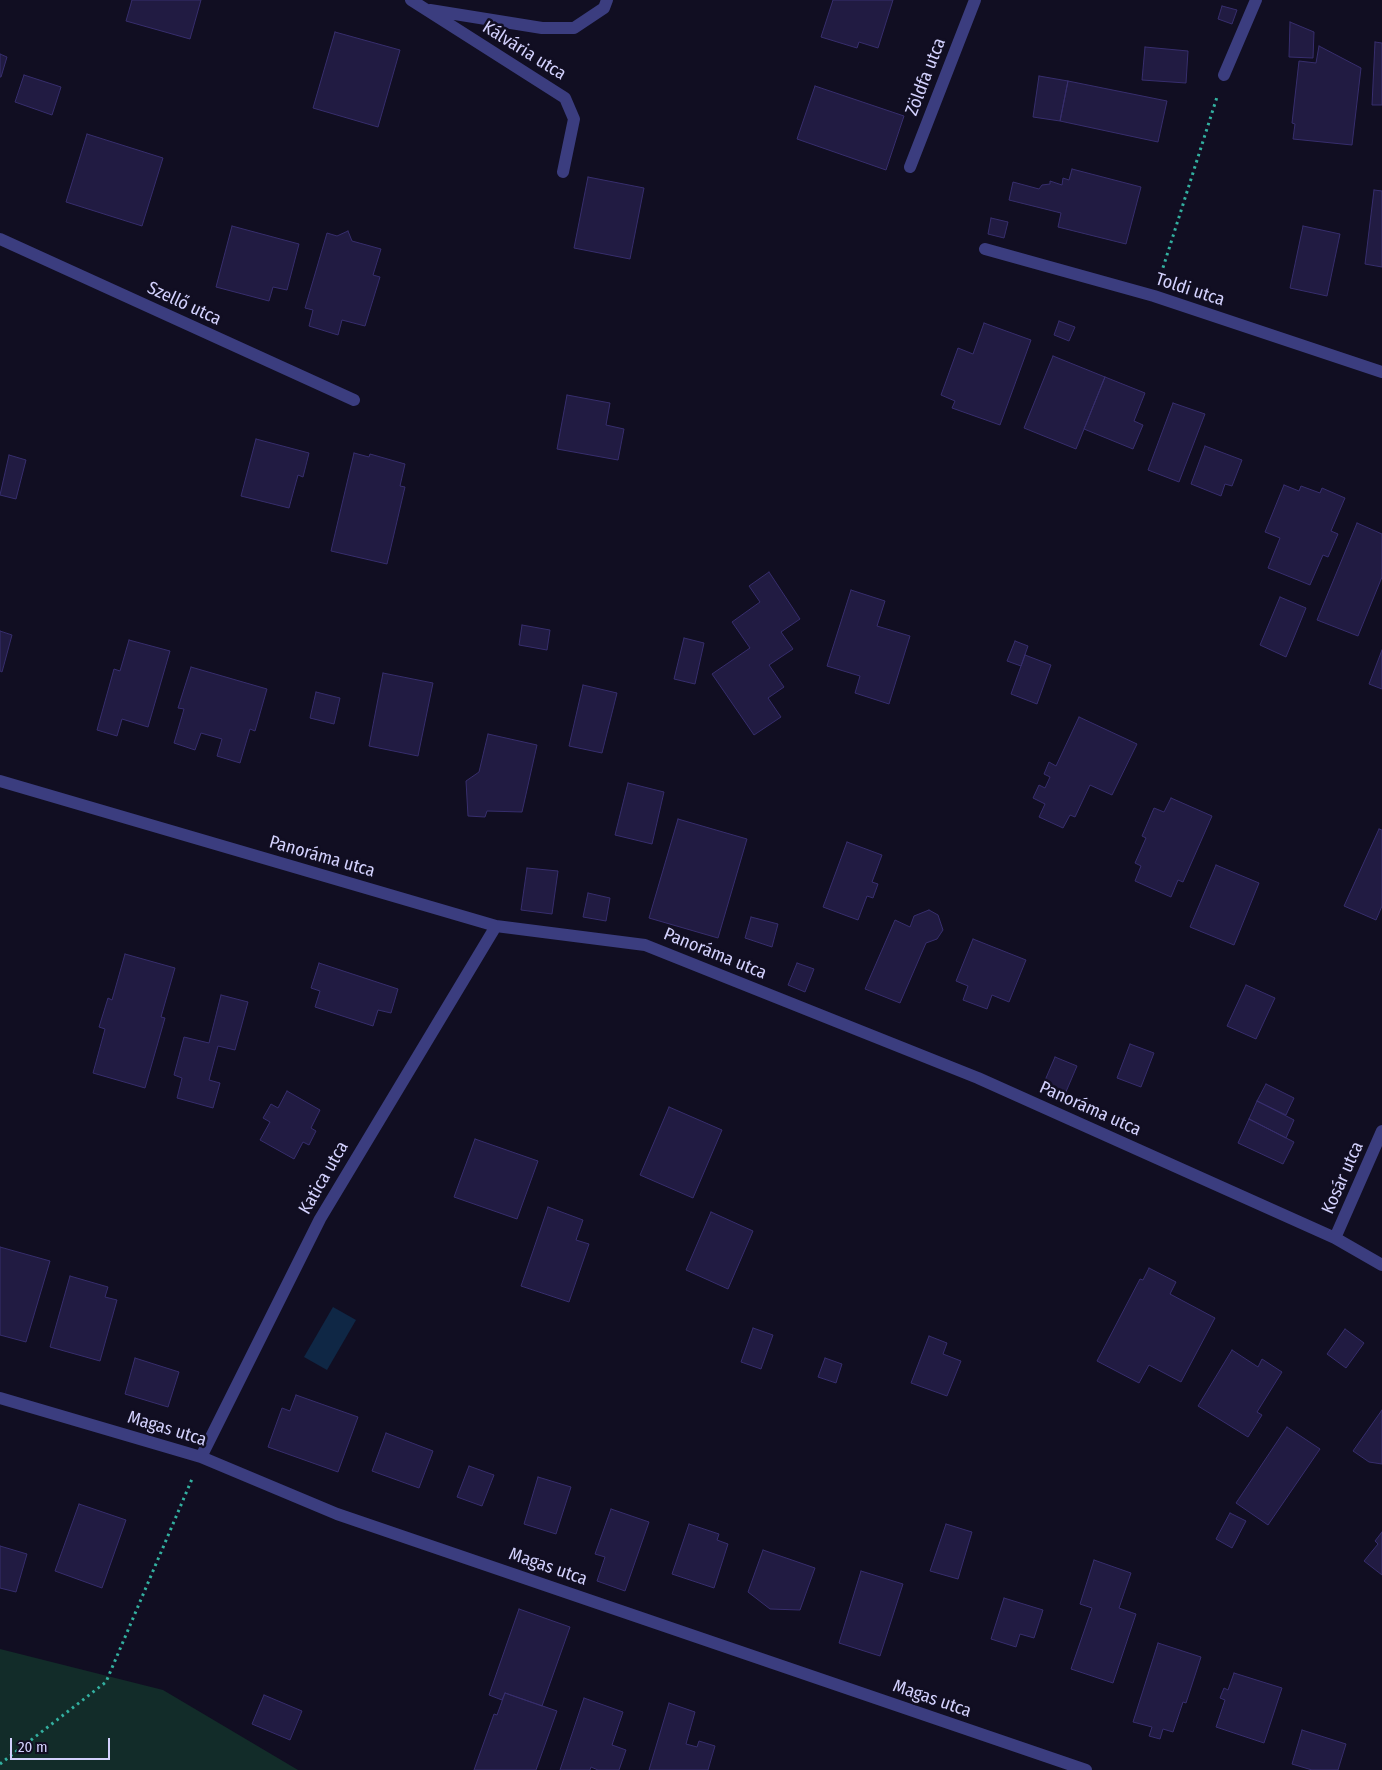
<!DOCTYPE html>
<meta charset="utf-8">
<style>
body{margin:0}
#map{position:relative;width:1382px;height:1770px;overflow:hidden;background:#110e22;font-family:"Fira Sans Condensed",sans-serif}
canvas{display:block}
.scale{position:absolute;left:10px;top:1738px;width:100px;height:22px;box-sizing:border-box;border:2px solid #d3d1fd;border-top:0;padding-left:6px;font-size:15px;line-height:18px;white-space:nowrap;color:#d3d1fd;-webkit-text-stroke:4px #110e22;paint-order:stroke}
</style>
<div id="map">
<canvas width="1382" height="1770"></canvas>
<div class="scale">20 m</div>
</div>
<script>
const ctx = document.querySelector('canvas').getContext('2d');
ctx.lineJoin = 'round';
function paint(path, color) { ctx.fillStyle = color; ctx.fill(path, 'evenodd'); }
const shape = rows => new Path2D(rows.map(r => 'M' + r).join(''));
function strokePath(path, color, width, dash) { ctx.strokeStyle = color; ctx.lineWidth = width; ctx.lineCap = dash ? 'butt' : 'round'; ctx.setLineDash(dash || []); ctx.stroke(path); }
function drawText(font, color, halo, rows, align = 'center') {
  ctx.font = font + ' "Fira Sans Condensed",sans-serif'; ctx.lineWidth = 5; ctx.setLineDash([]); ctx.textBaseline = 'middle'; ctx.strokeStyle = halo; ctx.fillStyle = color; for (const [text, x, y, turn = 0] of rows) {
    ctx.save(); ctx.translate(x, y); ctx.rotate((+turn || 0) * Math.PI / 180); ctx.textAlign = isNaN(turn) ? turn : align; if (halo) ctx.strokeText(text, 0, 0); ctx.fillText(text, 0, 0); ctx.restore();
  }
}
paint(shape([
 [0,1649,163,1690,298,1770,0,1770]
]), '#122c29');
paint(shape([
 [333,1307,356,1320,327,1370,304,1357]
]), '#0f2745');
const building = shape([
 [132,0,201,0,190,39,126,21,132,0],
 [833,0,893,0,878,48,859,42,857,48,821,37,833,0],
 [1222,6,1237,10,1232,24,1218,19,1222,6],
 [1290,22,1314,32,1313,58,1289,57,1290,22],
 [335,32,400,50,378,127,313,108,335,32],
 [1375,42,1382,43,1382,105,1372,105,1375,42],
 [1319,46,1361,68,1352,145,1293,139,1295,124,1292,123,1299,61,1316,63,1319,46],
 [1145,47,1188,51,1186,83,1142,80,1145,47],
 [0,54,7,57,1,77,0,77,0,54],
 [24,75,61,87,52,115,15,102,24,75],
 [1039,76,1068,81,1060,121,1033,117,1039,76],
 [1068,81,1167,101,1158,142,1060,121,1068,81],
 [815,86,904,116,886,170,797,139,815,86],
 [87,134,163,158,142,226,66,202,87,134],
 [1072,169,1141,187,1126,244,1058,227,1061,213,1009,200,1013,182,1039,189,1042,185,1050,184,1050,181,1062,185,1063,178,1069,180,1072,169],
 [588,177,644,188,630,259,574,248,588,177],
 [1374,190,1382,191,1382,267,1365,264,1374,190],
 [991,218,1008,222,1004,238,988,234,991,218],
 [232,226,299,244,287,290,273,287,269,301,216,287,232,226],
 [1303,226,1340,234,1327,296,1290,288,1303,226],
 [348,231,352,241,381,249,373,275,380,277,365,326,342,320,338,335,309,326,313,310,305,308,327,233,337,236,348,231],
 [1059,321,1075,327,1069,341,1054,335,1059,321],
 [984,323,1031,340,1000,425,952,408,955,401,941,395,958,348,973,354,984,323],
 [1053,356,1105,377,1076,449,1024,428,1053,356],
 [1105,377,1145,393,1134,421,1143,425,1133,449,1084,429,1105,377],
 [567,395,610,403,606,425,624,429,618,460,557,449,567,395],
 [1173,403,1205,414,1179,482,1148,470,1173,403],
 [256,439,309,453,303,477,298,475,289,508,241,496,256,439],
 [1205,446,1242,460,1232,486,1225,484,1221,496,1191,484,1205,446],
 [354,453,369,457,370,454,405,464,400,486,405,487,387,564,331,551,354,453],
 [9,455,26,460,16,499,0,495,9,455],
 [1284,485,1299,491,1301,486,1320,493,1322,488,1345,498,1331,531,1338,534,1328,557,1323,555,1310,585,1268,568,1280,538,1265,532,1284,485],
 [1357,523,1382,534,1382,577,1358,636,1317,620,1357,523],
 [769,572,800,619,781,632,793,649,769,665,784,687,768,698,781,717,754,735,712,674,750,648,732,622,760,602,749,586,769,572],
 [851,590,885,601,877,626,910,636,889,704,855,693,860,676,827,666,851,590],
 [1280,597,1306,608,1286,657,1260,645,1280,597],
 [522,625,550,630,547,650,519,645,522,625],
 [0,631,12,635,2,672,0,671,0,631],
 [684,638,704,643,695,684,674,679,684,638],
 [129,640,170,651,148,727,122,719,117,736,97,730,114,669,120,671,129,640],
 [1015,641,1028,646,1021,666,1007,661,1015,641],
 [1382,650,1382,689,1369,684,1382,650],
 [1025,655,1051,665,1037,704,1011,694,1025,655],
 [191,667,267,689,255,731,250,729,240,763,217,756,222,739,201,733,195,750,174,743,184,709,178,708,191,667],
 [383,673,433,683,418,756,369,746,383,673],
 [583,685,617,693,602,753,569,746,583,685],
 [316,692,340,698,334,724,310,718,316,692],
 [1079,717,1137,744,1112,795,1090,785,1075,817,1070,815,1063,828,1039,817,1045,804,1033,798,1039,785,1045,788,1050,777,1044,774,1049,762,1056,766,1079,717],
 [488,734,537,745,522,812,487,811,485,817,468,816,466,781,479,772,488,734],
 [628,783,664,792,652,844,615,835,628,783],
 [1171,798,1212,816,1183,882,1178,880,1171,897,1135,881,1141,866,1135,863,1146,838,1142,836,1154,808,1164,812,1171,798],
 [678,819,747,839,718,938,649,918,678,819],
 [1379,829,1382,830,1382,906,1376,920,1344,906,1379,829],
 [847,842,882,855,872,882,878,884,873,898,867,896,858,920,823,907,847,842],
 [1216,865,1259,883,1234,945,1190,927,1216,865],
 [527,868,558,871,552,914,521,910,527,868],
 [588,893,610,898,606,921,583,917,588,893],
 [929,910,938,915,943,930,937,939,926,943,900,1003,865,989,895,920,910,927,914,916,929,910],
 [751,917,778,924,772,947,745,938,751,917],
 [973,939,1026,960,1009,1002,992,995,987,1009,963,1000,968,986,956,981,973,939],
 [125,954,175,968,161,1017,165,1018,145,1088,93,1073,105,1029,99,1027,108,998,112,1000,125,954],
 [319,963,398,989,391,1013,378,1010,373,1026,315,1007,320,991,311,988,319,963],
 [797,963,814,969,805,992,788,985,797,963],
 [1246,985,1275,998,1256,1039,1227,1026,1246,985],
 [221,995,248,1002,235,1050,218,1046,209,1080,220,1083,213,1108,177,1098,182,1078,174,1075,184,1037,209,1043,221,995],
 [1130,1044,1154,1053,1141,1087,1117,1078,1130,1044],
 [1055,1057,1077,1066,1065,1094,1043,1085,1055,1057],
 [1266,1084,1294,1098,1286,1115,1257,1101,1266,1084],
 [287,1091,320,1110,311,1128,316,1131,309,1145,303,1142,294,1159,260,1140,270,1122,263,1118,271,1104,278,1108,287,1091],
 [1257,1101,1294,1120,1286,1138,1249,1119,1257,1101],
 [669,1107,722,1130,693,1198,640,1175,669,1107],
 [1249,1119,1294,1142,1283,1164,1238,1143,1249,1119],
 [475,1139,538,1161,517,1219,454,1197,475,1139],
 [548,1207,583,1220,576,1240,589,1244,569,1302,521,1286,548,1207],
 [711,1212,753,1231,728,1289,686,1270,711,1212],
 [0,1247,50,1261,26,1342,0,1335,0,1247],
 [1149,1268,1176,1282,1170,1294,1215,1318,1181,1382,1149,1365,1139,1383,1097,1361,1140,1279,1143,1280,1149,1268],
 [70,1276,108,1287,105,1297,117,1300,100,1361,50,1347,70,1276],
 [753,1328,773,1335,761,1369,741,1362,753,1328],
 [1345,1329,1364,1343,1346,1368,1327,1354,1345,1329],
 [929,1336,947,1343,943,1354,961,1361,947,1396,911,1383,929,1336],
 [1232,1350,1258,1367,1262,1359,1282,1372,1257,1412,1262,1415,1248,1437,1198,1406,1232,1350],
 [135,1358,179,1372,168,1407,125,1394,135,1358],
 [825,1358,842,1364,836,1383,818,1377,825,1358],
 [296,1395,358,1417,338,1472,268,1447,282,1408,290,1411,296,1395],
 [1382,1410,1382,1464,1369,1462,1353,1451,1382,1410],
 [1287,1427,1320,1449,1268,1525,1236,1503,1287,1427],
 [386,1433,433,1451,419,1488,372,1471,386,1433],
 [469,1466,494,1475,482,1506,457,1497,469,1466],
 [538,1477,571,1487,556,1534,524,1524,538,1477],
 [79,1504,126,1520,102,1588,55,1571,79,1504],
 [611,1509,649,1522,625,1591,597,1581,605,1557,595,1554,611,1509],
 [1230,1513,1246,1521,1232,1548,1216,1539,1230,1513],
 [689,1524,719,1534,717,1540,728,1544,714,1588,672,1574,689,1524],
 [946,1524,972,1532,958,1579,930,1571,946,1524],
 [1382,1532,1382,1575,1364,1561,1378,1544,1375,1541,1382,1532],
 [0,1546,27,1554,16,1592,0,1588,0,1546],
 [763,1550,815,1568,800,1610,770,1609,748,1592,763,1550],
 [1094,1560,1131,1573,1119,1608,1136,1614,1113,1683,1071,1669,1092,1608,1080,1604,1094,1560],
 [861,1571,903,1584,880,1656,839,1643,861,1571],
 [1004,1598,1043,1610,1034,1638,1020,1634,1016,1647,991,1639,1004,1598],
 [519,1609,570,1627,542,1706,505,1693,502,1700,489,1695,519,1609],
 [1158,1643,1201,1657,1186,1703,1183,1702,1173,1732,1163,1729,1160,1739,1149,1736,1152,1727,1133,1722,1158,1643],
 [1234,1673,1282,1688,1264,1743,1216,1727,1225,1700,1220,1698,1224,1688,1228,1690,1234,1673],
 [505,1693,557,1711,536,1770,474,1770,494,1714,497,1715,505,1693],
 [264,1695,302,1711,290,1740,252,1724,264,1695],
 [584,1698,623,1712,612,1745,626,1750,619,1770,598,1770,591,1767,590,1770,560,1770,584,1698],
 [669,1703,695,1712,686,1744,697,1747,699,1741,715,1746,708,1770,649,1770,669,1703],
 [1302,1730,1346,1744,1338,1770,1312,1770,1292,1764,1302,1730]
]);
paint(building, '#211b42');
strokePath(building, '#372e6d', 1);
strokePath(shape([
 [1161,274,1217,97],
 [0,1764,106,1682,192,1479]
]), '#33b0a0', 3, [2.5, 4]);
strokePath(shape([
 [411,0,565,98,574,119,563,172],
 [430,10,542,28,574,28,604,8,607,0],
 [1224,75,1256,0],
 [910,167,975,0],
 [0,239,354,400],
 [985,249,1154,296,1382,372],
 [0,781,496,926,645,945,978,1078,1335,1238,1382,1265],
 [1335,1238,1382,1131],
 [0,1398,201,1457,337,1514,1086,1770],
 [201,1457,320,1219,496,926]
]), '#3b3d7f', 12);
drawText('18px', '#d3d1fd', '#110e22', [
 ["Kálvária utca",524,51,32],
 ["Zöldfa utca",926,77,-69],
 ["Toldi utca",1190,290,18],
 ["Szellő utca",184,304,25],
 ["Panoráma utca",322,857,16],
 ["Panoráma utca",715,954,22],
 ["Panoráma utca",1090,1109,24],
 ["Katica utca",324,1178,-60],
 ["Kosár utca",1343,1178,-66],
 ["Magas utca",167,1429,17],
 ["Magas utca",548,1567,19],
 ["Magas utca",932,1699,19]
]);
</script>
